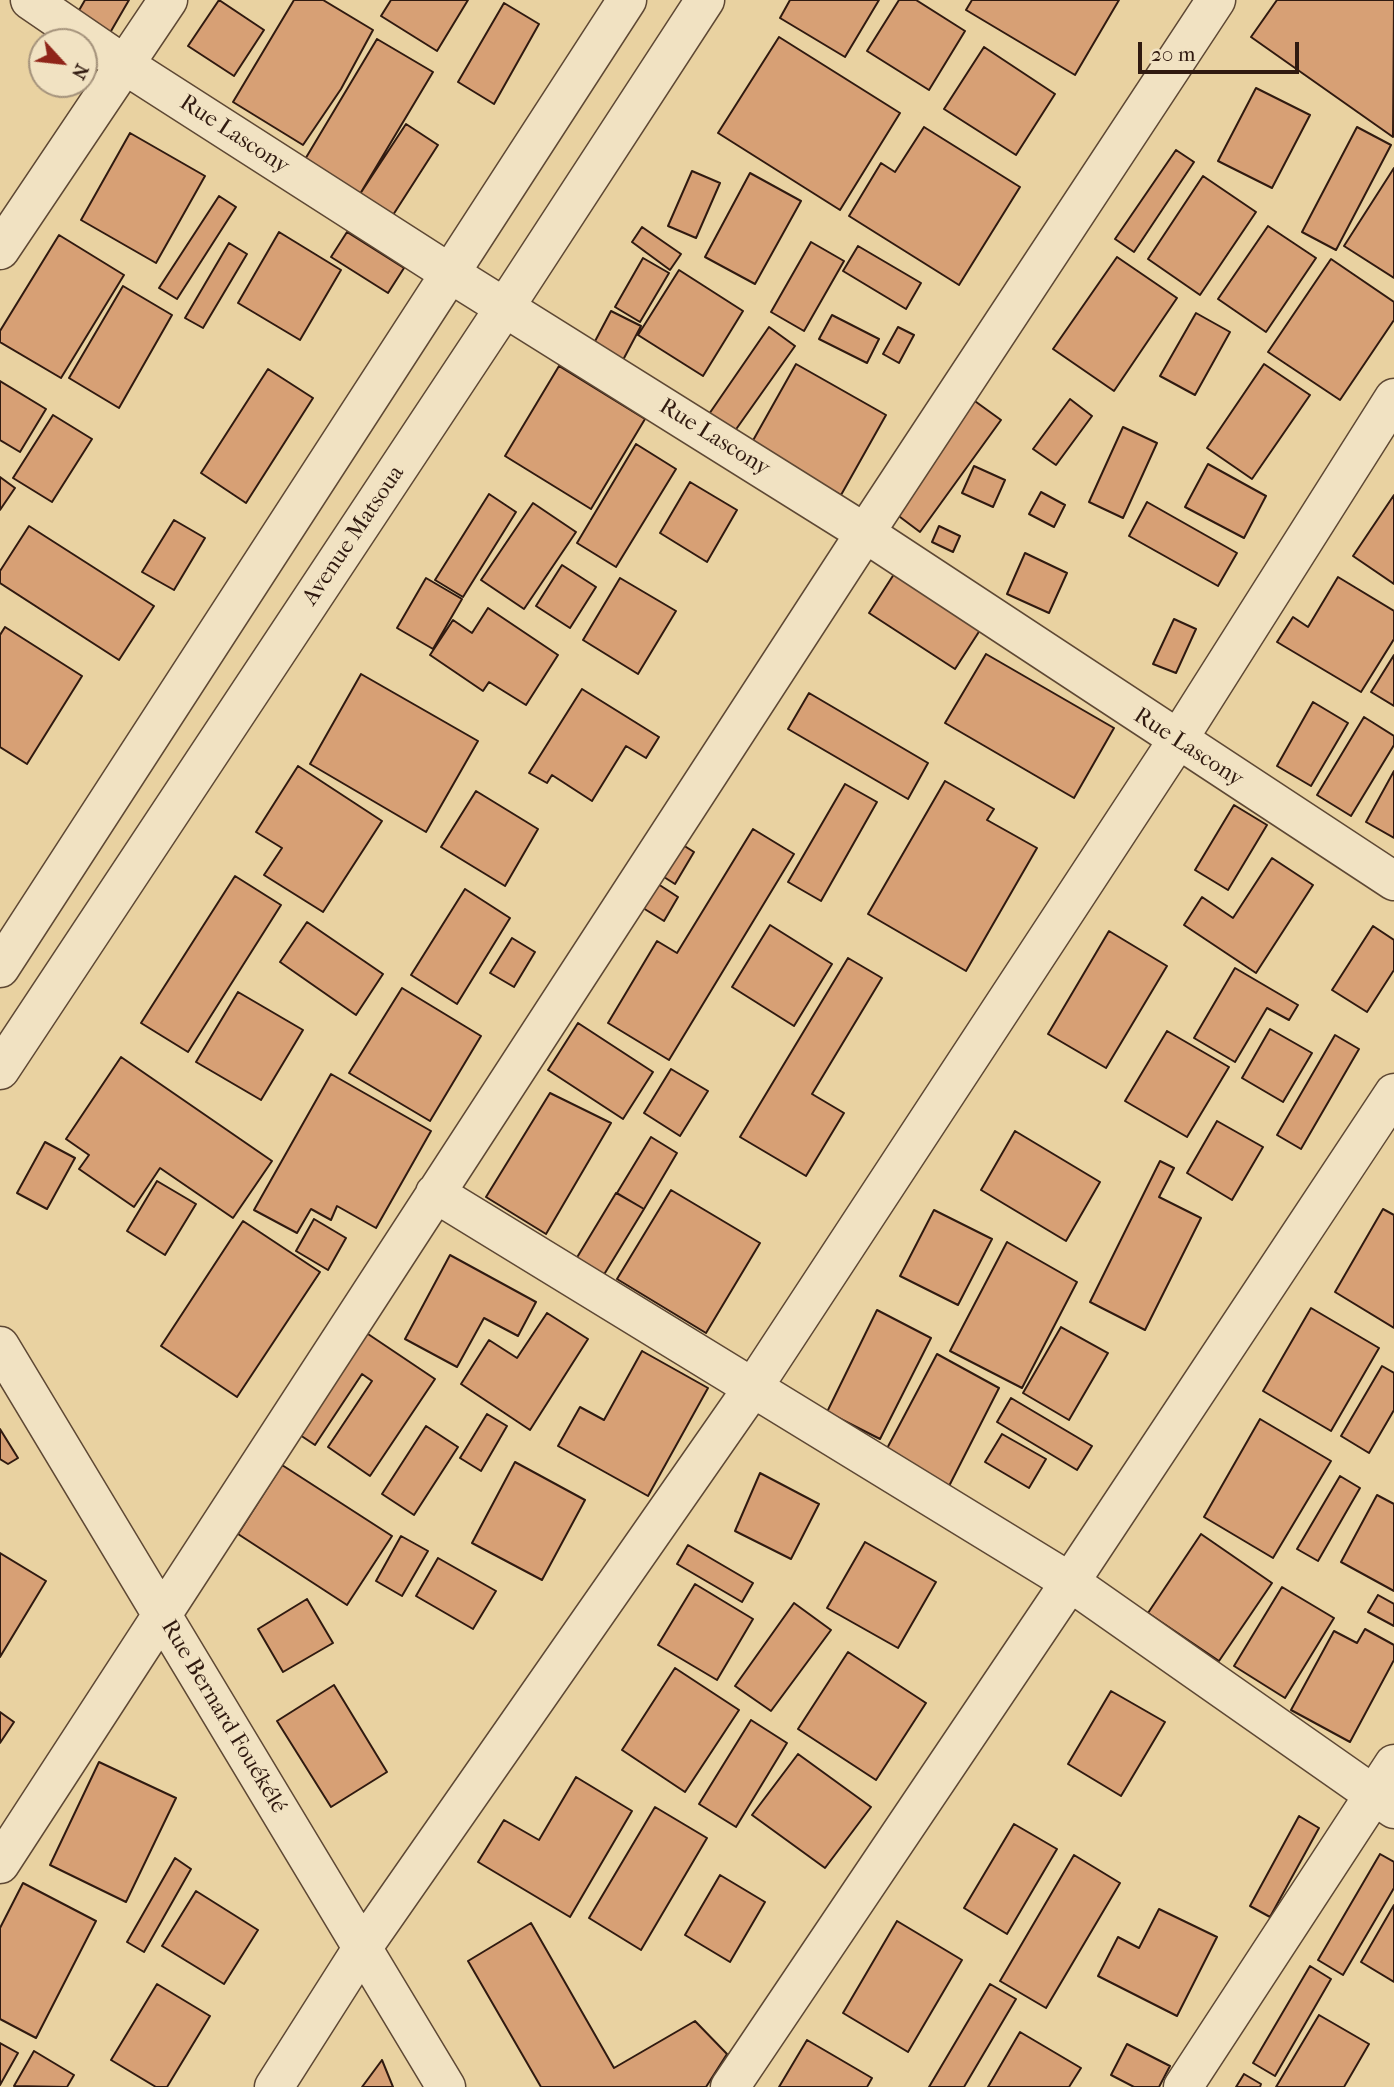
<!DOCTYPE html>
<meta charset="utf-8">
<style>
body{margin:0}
#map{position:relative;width:1394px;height:2087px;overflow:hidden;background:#e9d2a1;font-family:"IM FELL French Canon",serif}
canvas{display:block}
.north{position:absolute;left:28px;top:28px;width:70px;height:70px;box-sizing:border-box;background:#f1e2c2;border:2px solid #a4927b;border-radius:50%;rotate:117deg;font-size:19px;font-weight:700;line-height:28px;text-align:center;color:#301a10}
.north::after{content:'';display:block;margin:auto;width:24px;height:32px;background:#8f2418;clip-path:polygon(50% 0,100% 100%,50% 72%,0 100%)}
.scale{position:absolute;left:1138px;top:42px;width:161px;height:32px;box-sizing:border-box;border:4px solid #301a10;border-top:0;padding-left:9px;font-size:21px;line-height:24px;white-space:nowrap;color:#301a10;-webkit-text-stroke:5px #f1e2c2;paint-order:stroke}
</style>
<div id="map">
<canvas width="1394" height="2087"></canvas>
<div class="north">N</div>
<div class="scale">20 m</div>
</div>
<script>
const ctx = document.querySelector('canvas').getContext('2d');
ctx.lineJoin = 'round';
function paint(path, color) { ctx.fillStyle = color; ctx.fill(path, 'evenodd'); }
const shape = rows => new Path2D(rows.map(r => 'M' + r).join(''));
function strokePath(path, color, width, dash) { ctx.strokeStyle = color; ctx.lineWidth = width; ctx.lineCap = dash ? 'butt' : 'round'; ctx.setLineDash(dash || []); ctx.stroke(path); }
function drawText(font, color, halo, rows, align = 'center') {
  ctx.font = font + ' "IM FELL French Canon",serif'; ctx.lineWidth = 6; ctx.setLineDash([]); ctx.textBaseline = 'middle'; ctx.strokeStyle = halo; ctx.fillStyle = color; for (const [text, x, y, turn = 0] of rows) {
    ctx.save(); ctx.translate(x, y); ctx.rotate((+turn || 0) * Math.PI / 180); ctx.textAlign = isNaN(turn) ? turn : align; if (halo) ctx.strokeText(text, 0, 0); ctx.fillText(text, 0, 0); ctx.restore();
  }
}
const building = shape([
 [85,0,129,0,107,38,74,19,85,0],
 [219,0,264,30,234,76,188,46,219,0],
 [294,0,323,0,373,30,341,89,303,145,233,102,294,0],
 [391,0,468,0,437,51,381,16,391,0],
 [790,0,879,0,845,57,780,18,790,0],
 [899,0,916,0,965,31,929,90,867,51,899,0],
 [972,0,1119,0,1075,75,966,10,972,0],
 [1277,0,1394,0,1393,137,1251,37,1277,0],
 [504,3,539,24,494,104,458,82,504,3],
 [779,37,900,113,840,210,718,133,779,37],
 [377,39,433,72,360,194,304,161,377,39],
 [984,47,1055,94,1016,155,944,109,984,47],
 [1256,88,1310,115,1272,188,1218,161,1256,88],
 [406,124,438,145,393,215,360,194,406,124],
 [924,127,1020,187,959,285,849,216,881,163,895,172,924,127],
 [1357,127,1391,145,1336,250,1302,232,1357,127],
 [130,133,205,176,156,263,81,220,130,133],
 [1176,150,1194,162,1134,252,1115,239,1176,150],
 [1394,168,1394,278,1344,246,1394,168],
 [692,171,720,183,696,238,668,226,692,171],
 [750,173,801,201,755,284,705,257,750,173],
 [1203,176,1256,212,1200,295,1148,259,1203,176],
 [219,196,236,207,177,299,159,288,219,196],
 [1268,226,1316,258,1266,332,1218,299,1268,226],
 [642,227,681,254,670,270,632,242,642,227],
 [279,232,341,270,300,340,238,303,279,232],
 [347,232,404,268,388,293,331,257,347,232],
 [59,235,124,275,61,378,0,342,0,331,59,235],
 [811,242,844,261,804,331,771,312,811,242],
 [229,243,247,254,203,328,185,318,229,243],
 [858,246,921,283,906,309,843,271,858,246],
 [1117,257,1177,298,1114,391,1053,349,1117,257],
 [643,258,669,273,640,322,615,307,643,258],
 [1331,259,1394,302,1394,320,1340,400,1268,352,1331,259],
 [679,270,743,311,703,376,638,335,679,270],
 [123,286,172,315,119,408,69,378,123,286],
 [611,311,641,326,623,360,593,345,611,311],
 [1196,313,1230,332,1195,395,1160,376,1196,313],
 [832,315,879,339,867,363,819,339,832,315],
 [769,327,795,346,732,435,707,417,769,327],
 [898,327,914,335,899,363,883,354,898,327],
 [796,364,886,415,841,495,751,444,796,364],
 [1264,364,1310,395,1252,479,1207,448,1264,364],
 [559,366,645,419,591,509,505,456,559,366],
 [268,369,313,398,246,503,201,473,268,369],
 [0,381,46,409,20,452,0,440,0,381],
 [972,399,1001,420,920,532,892,511,972,399],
 [1070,399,1092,416,1056,465,1033,449,1070,399],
 [53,415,92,439,52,502,13,478,53,415],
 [1123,427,1157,443,1123,518,1089,502,1123,427],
 [636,444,676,469,616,567,577,543,636,444],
 [1208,464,1266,496,1244,538,1185,507,1208,464],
 [974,466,1005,480,993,507,962,493,974,466],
 [0,477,15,488,0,510,0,477],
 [690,482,737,510,707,562,660,533,690,482],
 [1041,492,1065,505,1054,527,1029,514,1041,492],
 [489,494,516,512,463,597,435,580,489,494],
 [1394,495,1394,584,1353,556,1394,495],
 [1147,502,1237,553,1218,586,1129,536,1147,502],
 [533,503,576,532,524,609,481,580,533,503],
 [174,520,205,538,174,590,142,572,174,520],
 [29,526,154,606,119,660,0,583,0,571,29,526],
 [939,526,960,536,953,552,932,542,939,526],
 [1025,553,1067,573,1049,613,1007,594,1025,553],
 [562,565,596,587,570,628,536,606,562,565],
 [896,571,982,627,955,669,869,613,896,571],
 [1338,577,1394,611,1394,639,1361,692,1277,642,1293,617,1308,627,1338,577],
 [426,578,462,599,433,649,397,628,426,578],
 [620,578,676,611,638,674,583,640,620,578],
 [488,608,558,655,526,705,489,682,483,691,430,655,453,620,472,633,488,608],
 [1174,619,1196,629,1176,673,1153,664,1174,619],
 [5,627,82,676,27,764,0,747,0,635,5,627],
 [986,654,1114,728,1074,798,945,723,986,654],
 [1394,655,1394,706,1371,692,1394,655],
 [361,674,478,741,426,832,310,764,361,674],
 [582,689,659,737,646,758,626,746,592,801,552,775,547,783,529,773,582,689],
 [809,693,928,763,908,799,788,729,809,693],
 [1313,702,1348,723,1311,786,1277,766,1313,702],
 [1364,717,1394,736,1394,745,1351,816,1317,795,1364,717],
 [298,766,382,821,323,912,264,875,282,848,256,832,298,766],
 [1394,771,1394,838,1366,822,1394,771],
 [945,781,994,809,987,820,1037,848,966,971,868,914,945,781],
 [845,784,877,802,821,901,788,882,845,784],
 [476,791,538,829,505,886,441,847,476,791],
 [1234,805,1267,825,1228,890,1195,870,1234,805],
 [753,829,794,854,669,1060,608,1023,657,941,677,953,753,829],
 [675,840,694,852,675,884,656,872,675,840],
 [1272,858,1313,885,1256,973,1184,925,1202,897,1233,918,1272,858],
 [235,876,281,905,188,1052,141,1023,235,876],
 [658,884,678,897,664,921,643,908,658,884],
 [465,889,510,918,457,1004,411,975,465,889],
 [307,922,383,974,356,1015,280,962,307,922],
 [770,925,832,964,794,1026,732,987,770,925],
 [1373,926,1394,940,1394,970,1367,1012,1332,990,1373,926],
 [1109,931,1167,966,1106,1068,1048,1034,1109,931],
 [512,938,535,952,514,987,490,973,512,938],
 [848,958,882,978,812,1094,844,1113,806,1176,740,1137,848,958],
 [1235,968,1298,1005,1289,1020,1267,1008,1235,1062,1194,1038,1235,968],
 [402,988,481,1036,430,1121,349,1073,402,988],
 [238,992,303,1030,261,1100,196,1062,238,992],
 [578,1023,653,1072,623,1119,548,1070,578,1023],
 [1270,1029,1312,1053,1283,1102,1242,1078,1270,1029],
 [1167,1031,1229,1067,1187,1137,1125,1101,1167,1031],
 [1335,1035,1359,1049,1301,1149,1277,1135,1335,1035],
 [121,1057,272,1161,233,1218,160,1168,134,1207,79,1169,89,1155,66,1139,121,1057],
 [671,1069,708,1091,680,1136,644,1113,671,1069],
 [331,1074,431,1131,376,1228,337,1206,331,1220,311,1209,297,1233,254,1210,331,1074],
 [550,1093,611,1123,546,1234,486,1197,550,1093],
 [1217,1121,1263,1147,1232,1200,1187,1173,1217,1121],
 [1015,1131,1100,1182,1066,1241,981,1190,1015,1131],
 [651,1137,677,1153,644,1209,617,1193,651,1137],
 [45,1142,75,1158,47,1209,17,1193,45,1142],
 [1160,1161,1174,1168,1159,1197,1201,1218,1145,1330,1090,1302,1160,1161],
 [157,1181,196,1204,165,1255,127,1231,157,1181],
 [671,1190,760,1243,706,1333,617,1279,671,1190],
 [616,1193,644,1209,597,1286,570,1269,616,1193],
 [1383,1209,1394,1215,1394,1328,1335,1292,1383,1209],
 [934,1210,992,1239,958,1305,900,1276,934,1210],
 [314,1219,346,1238,328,1270,296,1251,314,1219],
 [243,1221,320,1272,237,1397,161,1346,243,1221],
 [1007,1242,1077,1282,1022,1388,950,1351,1007,1242],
 [450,1255,536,1302,518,1336,484,1318,457,1367,405,1339,450,1255],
 [1311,1308,1379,1348,1331,1431,1263,1391,1311,1308],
 [877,1310,931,1338,880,1439,827,1412,877,1310],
 [547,1313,588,1339,530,1430,461,1384,489,1340,517,1358,547,1313],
 [1061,1327,1108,1353,1069,1420,1023,1393,1061,1327],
 [365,1332,435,1379,370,1476,328,1447,372,1381,362,1374,315,1445,297,1433,365,1332],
 [642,1351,708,1388,648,1496,558,1446,580,1407,604,1420,642,1351],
 [937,1354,999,1388,946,1492,883,1456,937,1354],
 [1382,1366,1394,1373,1394,1410,1369,1453,1341,1436,1382,1366],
 [1011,1398,1092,1446,1077,1470,997,1422,1011,1398],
 [487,1414,507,1426,481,1471,460,1458,487,1414],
 [1260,1419,1331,1461,1273,1558,1204,1517,1260,1419],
 [426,1426,458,1447,414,1515,382,1494,426,1426],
 [0,1429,18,1458,8,1464,0,1459,0,1429],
 [1002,1434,1046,1459,1029,1488,985,1462,1002,1434],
 [515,1462,585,1500,542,1580,472,1543,515,1462],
 [282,1465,392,1536,347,1605,238,1534,282,1465],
 [760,1473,819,1504,791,1559,735,1531,760,1473],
 [1340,1476,1360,1488,1318,1561,1297,1549,1340,1476],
 [1377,1495,1394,1504,1394,1591,1341,1562,1377,1495],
 [1201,1534,1272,1583,1219,1661,1148,1613,1201,1534],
 [401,1536,428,1551,402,1596,376,1581,401,1536],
 [865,1542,936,1582,898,1648,827,1608,865,1542],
 [688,1545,753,1583,742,1602,677,1564,688,1545],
 [0,1553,46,1581,0,1657,0,1553],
 [438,1558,496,1591,473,1629,416,1596,438,1558],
 [695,1584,753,1619,717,1680,658,1645,695,1584],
 [1282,1587,1334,1618,1285,1698,1234,1666,1282,1587],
 [1378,1595,1394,1604,1394,1626,1368,1612,1378,1595],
 [307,1599,333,1643,283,1672,258,1629,307,1599],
 [794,1603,831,1630,771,1711,735,1686,794,1603],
 [1365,1629,1394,1645,1394,1660,1350,1742,1291,1710,1334,1631,1357,1643,1365,1629],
 [848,1652,926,1703,876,1780,798,1729,848,1652],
 [675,1668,739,1710,685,1792,622,1750,675,1668],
 [334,1685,387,1772,331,1807,277,1721,334,1685],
 [1111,1691,1165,1722,1121,1796,1068,1764,1111,1691],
 [0,1712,14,1722,0,1743,0,1712],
 [751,1720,787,1743,736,1827,699,1804,751,1720],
 [798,1754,871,1807,825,1868,752,1815,798,1754],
 [99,1762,176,1798,126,1902,50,1865,99,1762],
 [576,1777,632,1811,570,1917,478,1862,504,1820,539,1840,576,1777],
 [655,1807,707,1838,641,1950,589,1918,655,1807],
 [1299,1816,1319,1828,1270,1917,1250,1906,1299,1816],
 [1014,1824,1057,1849,1007,1934,964,1908,1014,1824],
 [1380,1854,1394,1862,1394,1888,1343,1975,1318,1960,1380,1854],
 [1074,1855,1120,1883,1046,2008,1000,1981,1074,1855],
 [175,1858,191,1869,144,1952,127,1942,175,1858],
 [720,1875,765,1902,730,1962,685,1935,720,1875],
 [23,1883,96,1921,36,2038,0,2019,0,1928,23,1883],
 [196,1891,258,1930,224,1984,162,1946,196,1891],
 [1394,1905,1394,1982,1361,1962,1394,1905],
 [1159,1909,1217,1937,1177,2016,1098,1976,1118,1937,1139,1948,1159,1909],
 [897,1921,962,1960,908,2052,843,2013,897,1921],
 [531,1923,614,2068,695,2021,727,2054,706,2087,541,2087,468,1961,531,1923],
 [1310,1966,1331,1979,1275,2076,1253,2063,1310,1966],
 [157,1984,210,2016,167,2087,156,2087,111,2060,157,1984],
 [990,1984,1016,1999,964,2087,929,2087,990,1984],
 [1319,2015,1369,2044,1344,2087,1276,2087,1319,2015],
 [1020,2032,1081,2068,1069,2087,988,2087,1020,2032],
 [807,2040,872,2078,867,2087,779,2087,807,2040],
 [0,2043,18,2053,0,2085,0,2043],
 [1127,2044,1170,2066,1159,2087,1134,2087,1111,2075,1127,2044],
 [34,2051,74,2075,67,2087,14,2086,34,2051],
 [382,2060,393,2087,362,2087,382,2060],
 [1244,2074,1261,2084,1260,2087,1236,2087,1244,2074]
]);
paint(building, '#d7a075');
strokePath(building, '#301a10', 2);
const minor = shape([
 [30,0,125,65,451,274,865,533,1394,881],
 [0,250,168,0],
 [0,968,627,0],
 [0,1070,505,307,705,0],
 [435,1193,1070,1582,1394,1809],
 [0,1346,446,2087],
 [0,1864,865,533,1216,0],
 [274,2087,363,1947,754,1386,1177,741,1394,398],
 [730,2087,1070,1582,1394,1093],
 [1183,2087,1394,1764]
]);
strokePath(minor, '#5e4834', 41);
strokePath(minor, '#f1e2c2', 38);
drawText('23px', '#301a10', '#f1e2c2', [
 ["Rue Lascony",234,135,33],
 ["Rue Lascony",714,438,32],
 ["Avenue Matsoua",354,536,-56],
 ["Rue Lascony",1188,748,33],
 ["Rue Bernard Fouékélé",223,1717,59]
]);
</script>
